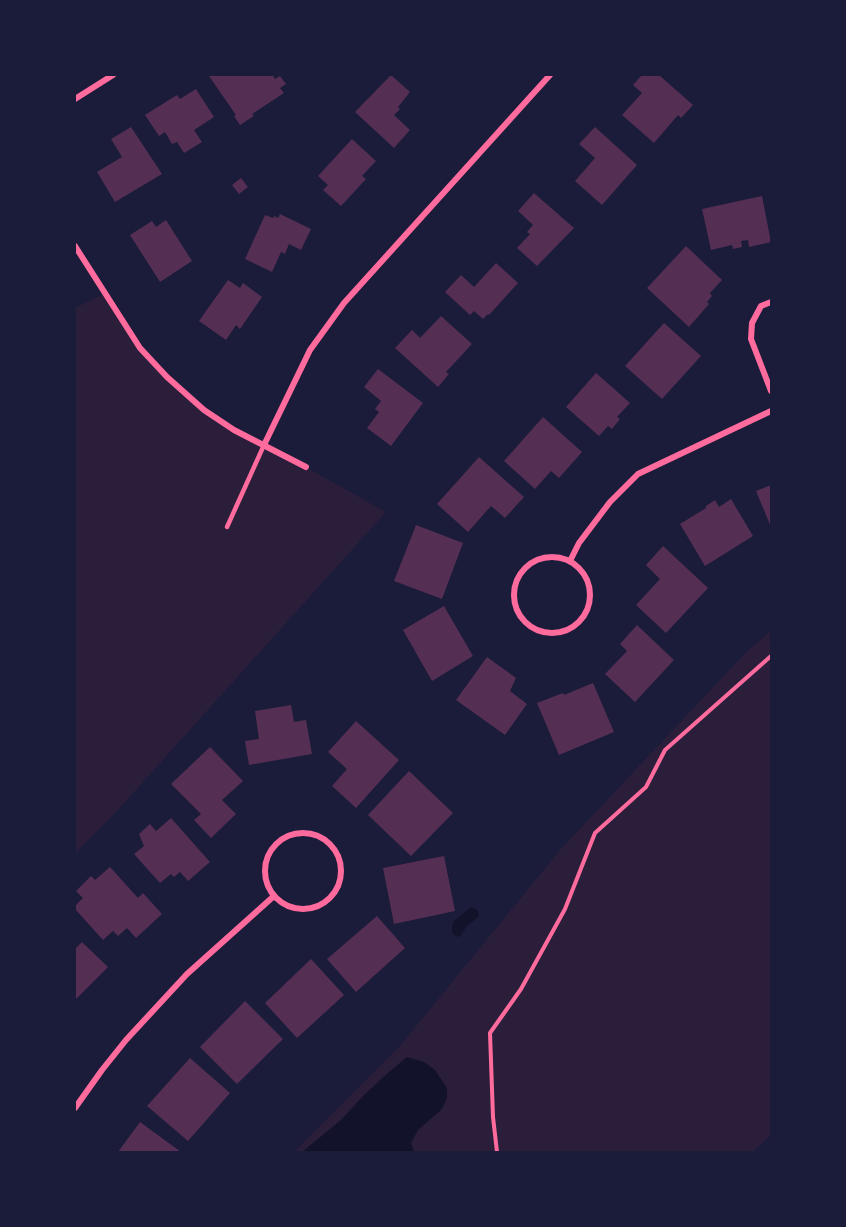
<!DOCTYPE html>
<style>
body{margin:0}
#map{position:relative;width:846px;height:1227px;overflow:hidden;background:#1b1b3a;font-family:Helvetica,sans-serif}
canvas{display:block}
.frame{position:absolute;inset:0;border:76px solid #1b1b3a;pointer-events:none}
</style>
<div id="map">
<canvas width="846" height="1227"></canvas>
<div class="frame"></div>
</div>
<script>
const ctx = document.querySelector('canvas').getContext('2d');
ctx.lineJoin = 'round';
function paint(path, color) { ctx.fillStyle = color; ctx.fill(path, 'evenodd'); }
const shape = rows => new Path2D(rows.map(r => 'M' + r).join(''));
function strokePath(path, color, width, dash) { ctx.strokeStyle = color; ctx.lineWidth = width; ctx.lineCap = dash ? 'butt' : 'round'; ctx.setLineDash(dash || []); ctx.stroke(path); }
paint(shape([
 [105,293,140,348,204,410,386,512,117,811,75,853,75,308],
 [771,631,771,1135,753,1152,294,1152,399,1047,560,850,748,650]
]), '#2a1e3b');
paint(shape([
 [471,907,476,909,479,913,479,916,466,927,461,935,459,937,454,935,452,931,453,922],
 [407,1057,424,1062,435,1070,447,1088,447,1098,442,1109,418,1130,411,1143,414,1152,302,1152,341,1120,364,1095,389,1072]
]), '#12122b');
paint(shape([
 [211,75,273,75,275,79,280,76,286,84,280,88,284,93,252,114,254,116,240,125,234,116,236,115,209,76],
 [391,75,410,92,398,107,400,109,394,115,410,130,394,148,355,112],
 [642,75,659,75,693,105,681,118,678,115,654,143,622,115,642,93,633,85],
 [196,89,214,117,194,130,202,142,184,153,177,142,172,144,165,132,159,136,145,115,177,95,180,99],
 [131,127,162,174,115,202,97,172,122,157,111,139],
 [595,127,637,165,602,205,575,181,595,158,579,144],
 [352,139,376,161,362,176,366,179,341,206,323,190,328,185,318,176],
 [241,178,248,187,239,194,232,185],
 [534,193,574,228,537,266,517,248,530,234,527,232,533,225,518,211],
 [762,196,771,242,749,247,748,240,741,241,742,247,733,249,732,245,711,250,702,209],
 [280,214,311,229,301,250,289,244,285,254,281,252,272,272,245,259,265,215,273,218,274,216,278,218],
 [166,220,192,261,160,282,130,235,152,221,156,227],
 [686,246,722,280,710,293,712,296,707,302,709,304,689,327,647,288],
 [496,263,518,283,489,315,488,314,483,319,474,311,470,315,445,292,461,275,474,287],
 [228,280,240,288,243,283,262,297,240,329,236,325,226,340,199,321],
 [441,316,472,344,446,372,449,374,438,387,395,348,412,330,420,338],
 [664,323,701,356,662,399,625,366],
 [378,369,423,403,391,446,367,428,379,412,375,409,381,401,364,387],
 [596,373,630,403,617,417,620,419,612,429,608,426,599,436,566,407],
 [543,417,582,452,559,478,551,471,535,489,504,461],
 [479,457,524,497,505,518,491,506,468,532,437,504],
 [771,485,771,527,756,491],
 [731,499,753,536,705,566,680,524,706,508,706,506,715,500,719,507],
 [416,525,463,543,442,599,394,581],
 [663,546,708,588,666,633,636,605,660,579,646,565],
 [444,606,473,656,432,681,403,630],
 [637,625,674,660,635,702,605,674,627,651,620,644],
 [487,657,516,678,510,691,527,704,505,735,456,700],
 [593,683,614,732,559,755,537,703,563,693,564,695],
 [291,705,294,722,306,720,312,754,249,765,245,741,259,739,255,711],
 [356,721,399,760,356,808,332,786,347,769,328,752],
 [210,747,243,781,222,800,236,814,211,838,194,820,201,814,171,784],
 [409,771,453,813,411,856,368,815],
 [171,818,210,862,188,881,180,872,174,877,171,874,160,883,134,854,144,846,139,834,150,824,156,831],
 [444,856,455,911,394,924,383,868],
 [110,867,138,898,143,893,162,914,136,938,127,928,118,936,113,931,103,940,75,909,75,906,83,898,76,891,91,876,95,880],
 [377,916,405,948,356,992,327,959],
 [82,942,108,967,75,1000,75,949],
 [311,959,344,995,297,1038,265,1003],
 [245,1001,283,1039,237,1084,200,1047],
 [190,1058,230,1093,188,1141,147,1106],
 [140,1122,181,1152,118,1152]
]), '#542f53');
strokePath(shape([
 [497,1152,493,1117,490,1033,521,989,565,909,595,833,646,787,665,750,771,656]
]), '#ff6b9d', 4);
strokePath(shape([
 [227,527,264,445]
]), '#ff6b9d', 4.5);
strokePath(shape([
 [75,99,113,75],
 [75,246,140,348,167,377,204,410,234,430,306,467],
 [771,302,761,306,752,323,751,339,771,391],
 [264,445,310,350,344,303,550,75],
 '514 595a38 38 0 1 1 76 0a38 38 0 1 1-76 0Z',
 [570,561,579,543,610,502,638,474,771,411],
 '265 871a38 38 0 1 1 76 0a38 38 0 1 1-76 0Z',
 [75,1108,102,1070,126,1040,187,974,274,896]
]), '#ff6b9d', 6);
</script>
